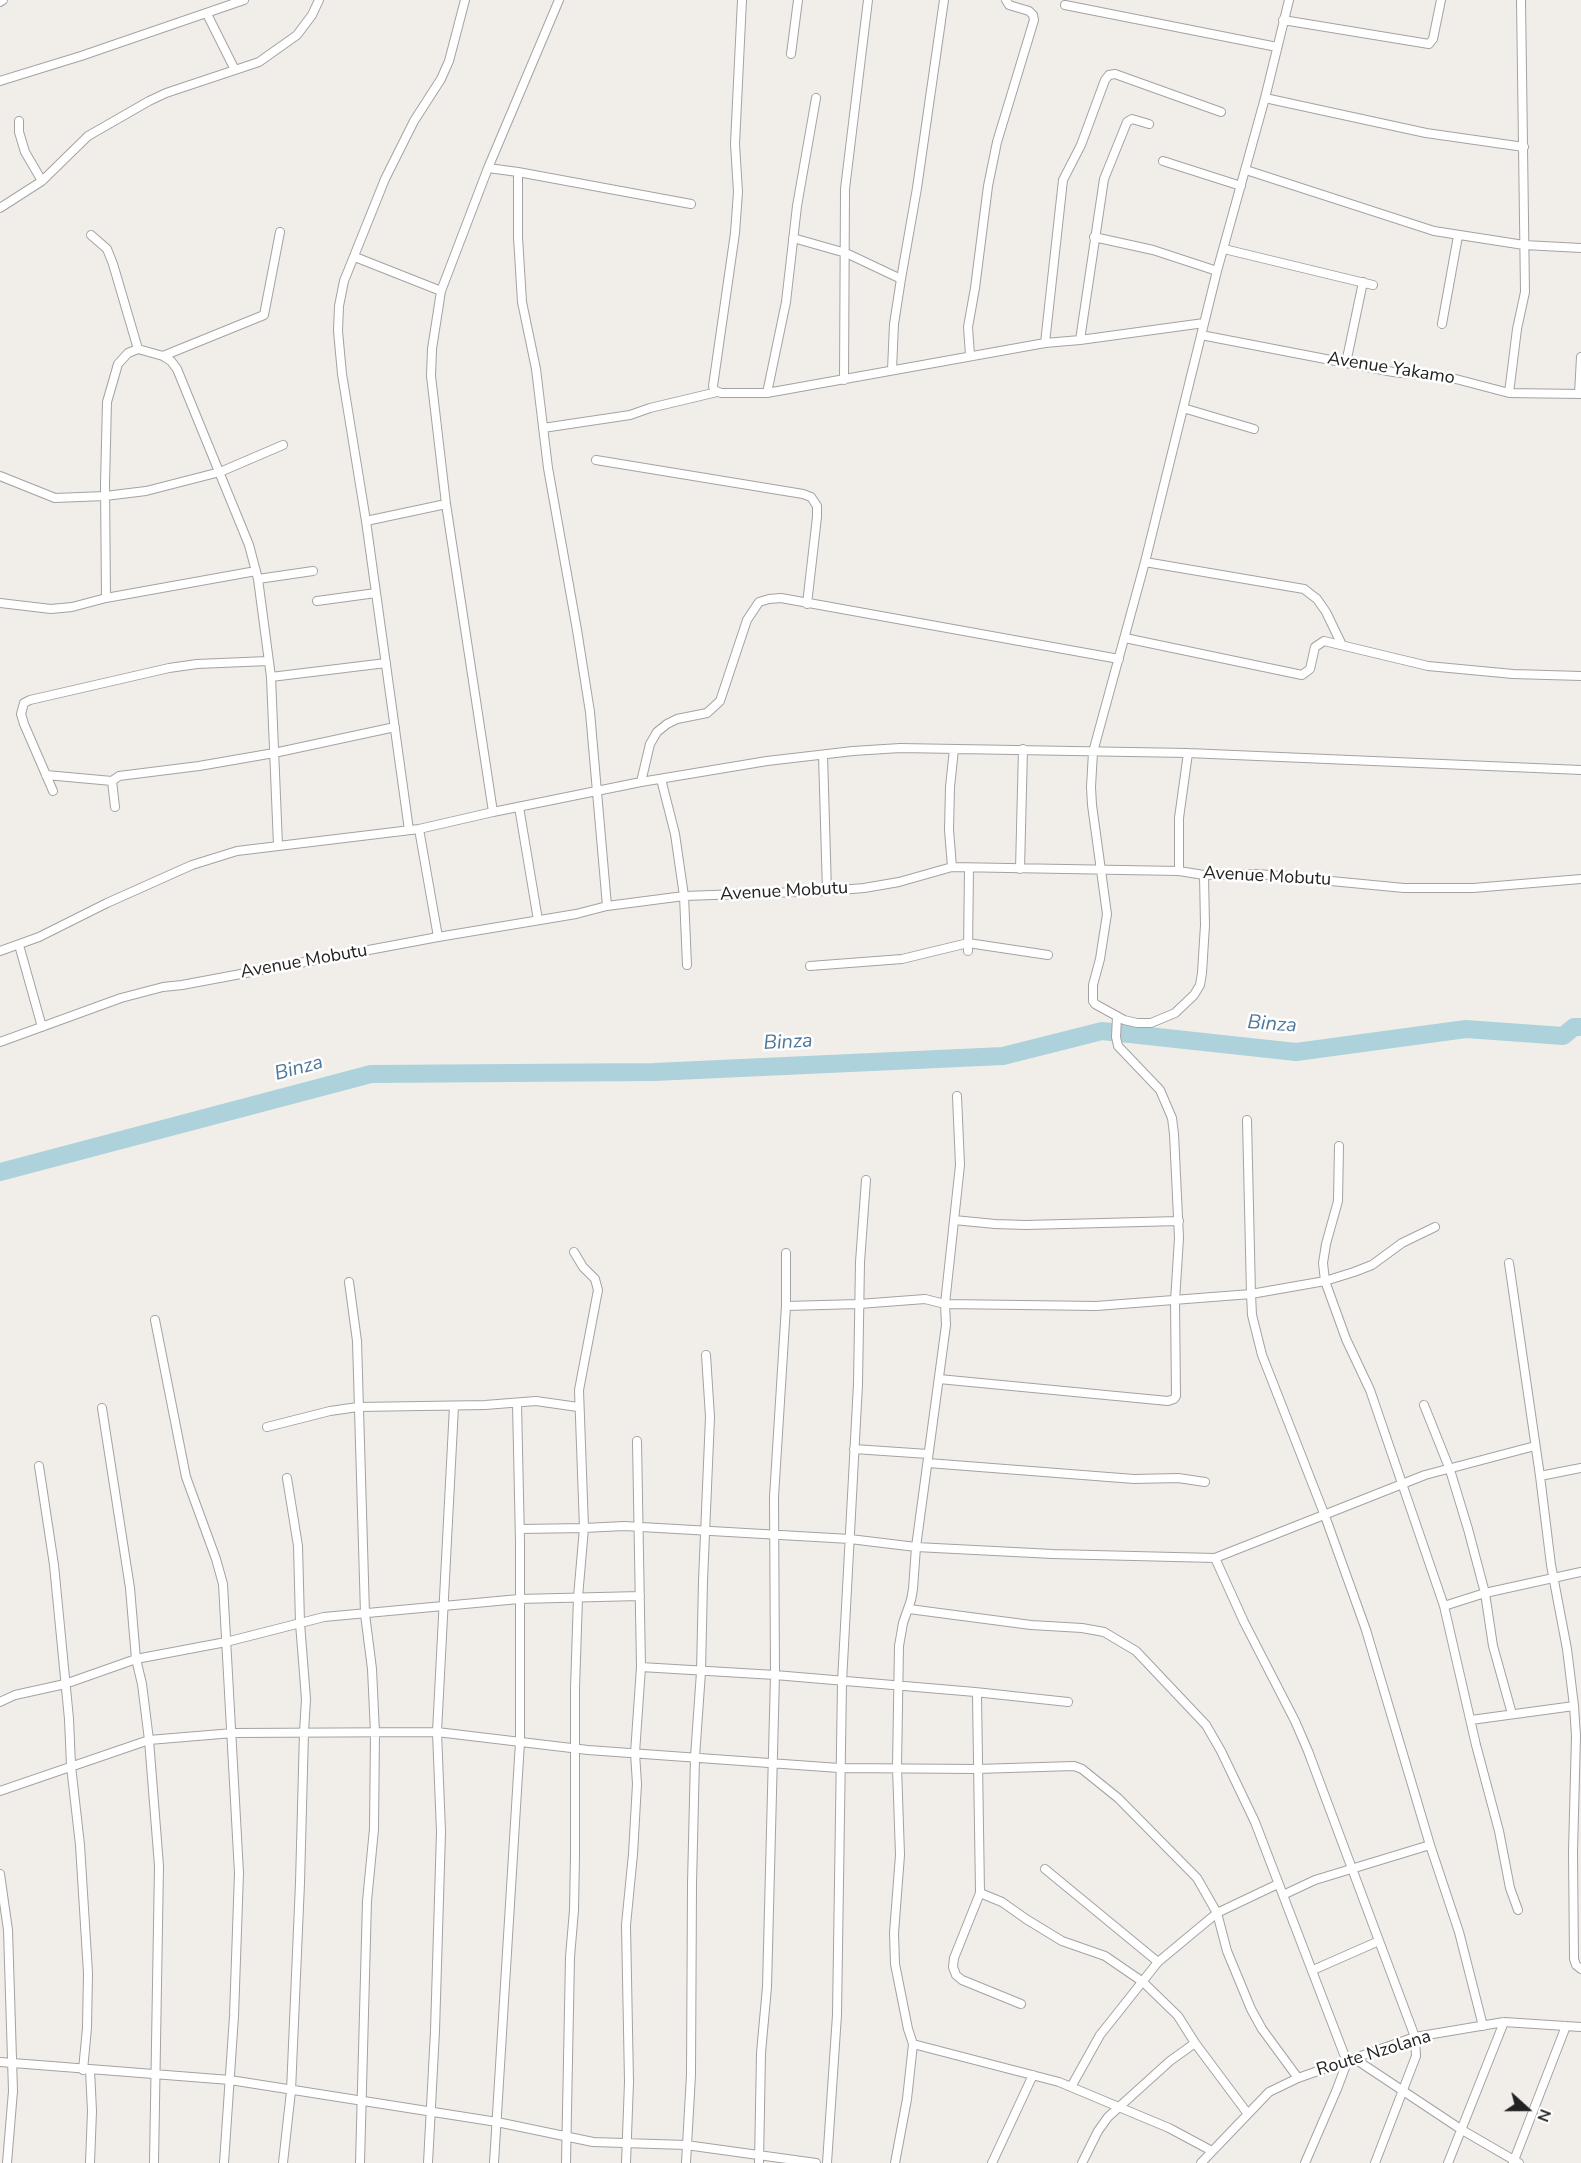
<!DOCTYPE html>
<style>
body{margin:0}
#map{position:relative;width:1581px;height:2163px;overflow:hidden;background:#f1eee9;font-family:"Nunito Sans",sans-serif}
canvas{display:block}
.north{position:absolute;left:1497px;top:2079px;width:60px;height:60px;-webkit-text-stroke:4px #fff;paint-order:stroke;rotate:111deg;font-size:16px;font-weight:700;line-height:24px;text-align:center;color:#222}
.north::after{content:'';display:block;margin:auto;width:21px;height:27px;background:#222;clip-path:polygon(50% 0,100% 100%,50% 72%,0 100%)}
</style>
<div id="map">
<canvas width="1581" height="2163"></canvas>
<div class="north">N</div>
</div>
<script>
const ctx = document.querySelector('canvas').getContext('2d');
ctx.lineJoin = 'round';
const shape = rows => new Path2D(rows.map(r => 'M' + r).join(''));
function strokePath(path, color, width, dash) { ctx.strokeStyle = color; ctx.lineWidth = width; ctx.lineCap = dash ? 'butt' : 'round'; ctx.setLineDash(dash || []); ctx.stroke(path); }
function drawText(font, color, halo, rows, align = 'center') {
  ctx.font = font + ' "Nunito Sans",sans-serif'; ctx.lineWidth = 5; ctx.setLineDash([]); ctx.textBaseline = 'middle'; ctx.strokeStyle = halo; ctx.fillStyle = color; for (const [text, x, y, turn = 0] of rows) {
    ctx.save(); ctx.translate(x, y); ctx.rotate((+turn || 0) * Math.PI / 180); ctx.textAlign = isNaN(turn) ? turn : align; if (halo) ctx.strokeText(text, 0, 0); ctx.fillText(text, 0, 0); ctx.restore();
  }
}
strokePath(shape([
 [0,1172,371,1074,654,1072,1003,1056,1102,1031,1296,1052,1466,1029,1563,1036,1574,1027,1581,1027]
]), '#add2db', 18);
const street = shape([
 [742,0,735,144,738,192,735,233,713,386,714,390,721,393,767,393,1045,343,1080,340,1204,323],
 [0,2,3,0],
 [1065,5,1277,47],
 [207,14,235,70],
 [1283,20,1429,44,1433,39,1441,0],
 [791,54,798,0],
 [0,81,81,56,244,0],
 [1265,98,1426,133,1524,147],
 [19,121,19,132,25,152,42,181],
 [1163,161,1241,186],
 [488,168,518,172,518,237,522,302,536,369,548,468,577,630,590,712,607,906],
 [1246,170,1434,231,1524,245,1581,248],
 [518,172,691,204],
 [0,208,42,181,88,136,149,101,166,93,259,62,297,35,312,15,319,0],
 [91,235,107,249,113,264,138,349],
 [1094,237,1153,250,1217,271],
 [793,238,846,253,901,279],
 [1224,249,1373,285],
 [355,257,441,291],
 [1442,324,1458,236],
 [1201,335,1393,372,1452,378,1509,393,1581,394],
 [1080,340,1104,179,1127,122,1132,119,1149,124],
 [1045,343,1063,180,1081,145,1105,80,1109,75,1115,74,1221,112],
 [970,355,968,327,975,288,988,186,997,142,1034,20,1033,15,1029,11,1009,5,1006,0],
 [163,356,264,315,280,232],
 [1346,363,1363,282],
 [892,370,894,324,901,279,917,188,944,0],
 [844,380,845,189,868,0],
 [767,393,786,302,797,206,816,98],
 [1509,393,1517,329,1525,292,1521,0],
 [1579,394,1581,357],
 [1183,408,1254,429],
 [543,428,630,415,650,408,717,392],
 [596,460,803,494,811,497,817,506,817,517,807,604],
 [0,476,55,498,105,496,146,491,220,472,283,445],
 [366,521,446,504],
 [1145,562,1304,589,1317,599,1326,612,1341,643],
 [258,579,313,571],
 [106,598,105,484,107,402,118,364,128,353,138,349,163,356,171,361,177,369,249,545,258,579,271,677,278,845],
 [317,601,376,593],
 [0,603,51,609,72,607,106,598,256,571],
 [1125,638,1302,675,1310,669,1315,647,1324,641,1428,666,1513,674,1581,676],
 [271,677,386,663],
 [823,755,827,891],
 [46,775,112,781,119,776,199,766,274,753,395,727],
 [661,779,675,834,684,896,687,965],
 [112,781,115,807],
 [641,782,650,744,657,732,667,724,677,719,707,713,720,701,747,620,759,602,769,599,781,598,1119,659],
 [53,791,24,724,21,714,24,703,30,700,169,668,197,664,268,661],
 [519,807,538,920],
 [493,812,446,504,431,376,432,349,441,291,488,168,559,0],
 [419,829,438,937],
 [409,830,366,521,342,374,338,331,339,306,344,281,385,179,414,121,441,79,449,61,465,0],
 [952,867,949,830,950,787,954,749],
 [1020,869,1023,749],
 [1179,871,1179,818,1188,753],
 [1204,875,1205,925,1202,973,1200,985,1194,995,1175,1013,1151,1023,1137,1023,1124,1020,1095,1004,1093,1001,1093,985,1100,959,1107,914,1092,805,1091,787,1093,752,1145,562,1217,271,1265,98,1289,0],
 [19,945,42,1027],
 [0,951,39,937,107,903,192,865,237,851,419,829,493,812,641,782,767,761,853,751,900,748,1188,753,1581,770],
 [968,951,969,868],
 [810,966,902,959,968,943,1048,955],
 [0,1042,121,998,163,987,182,985,438,937,576,914,607,906,684,896,827,891,864,888,899,882,952,867,1179,871,1204,875,1258,874,1404,888,1473,888,1581,879],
 [1247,1120,1251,1294,1252,1315,1262,1355,1325,1516,1366,1630,1430,1845,1459,1932,1483,2026],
 [1339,1146,1338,1201,1326,1244,1323,1263,1325,1281,1346,1339,1370,1390,1444,1606,1476,1745,1499,1831,1510,1888,1518,1910],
 [954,1220,995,1224,1026,1225,1179,1221],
 [1509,1263,1540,1476,1551,1565,1567,1649,1574,1706,1576,1736,1573,1852,1574,1959,1576,1965,1581,1969],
 [349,1282,357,1341,365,1614,372,1669,375,1733,374,1829,367,1901,360,2163],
 [786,1306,859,1304,925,1299,945,1304,1096,1306,1251,1294,1325,1281,1354,1272,1372,1265,1402,1243,1435,1227],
 [155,1320,186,1477,216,1559,223,1584,239,1873,234,2016,224,2163],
 [939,1379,1168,1401,1174,1399,1176,1396,1175,1301,1179,1238,1174,1134,1172,1118,1160,1090,1118,1046,1116,1037,1117,1017],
 [1424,1405,1450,1470,1468,1529,1485,1593,1493,1646,1512,1714],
 [102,1408,130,1588,136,1659,142,1684,149,1740,159,1866,154,2163],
 [267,1427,330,1411,358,1407,485,1405,536,1401,578,1407],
 [854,1449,928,1454],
 [928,1463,1134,1479,1178,1478,1205,1482],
 [39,1466,54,1565,69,1719,71,1766,80,1845,88,1973,87,2028,83,2070],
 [1540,1476,1581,1468],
 [520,1529,584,1528,579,1390,598,1290,595,1279,583,1267,574,1252],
 [1215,1558,1244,1622,1295,1721,1308,1751,1415,2037,1416,2056,1375,2163],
 [1444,1606,1485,1593,1581,1572],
 [909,1609,1031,1625,1082,1628,1104,1632,1136,1651,1206,1725,1221,1751,1255,1822,1347,2062,1337,2089,1305,2163],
 [641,1667,775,1675,975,1692,977,1695,980,1893,954,1958,953,1967,956,1975,962,1980,1021,2004],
 [975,1692,1068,1702],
 [0,1702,15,1695,65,1684,136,1659,226,1642,324,1617,519,1599,640,1596],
 [1471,1720,1574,1706],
 [0,1791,149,1740,233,1733,437,1732,588,1750,839,1768,977,1769,1074,1766,1082,1769,1118,1798,1197,1878,1217,1913,1227,1951,1251,2009,1262,2029,1298,2078],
 [1045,1869,1158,1962],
 [0,1874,8,1930,13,2091,7,2163],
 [980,1893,1002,1902,1026,1919,1062,1941,1105,1956,1143,1982,1178,2016,1195,2043,1248,2114],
 [1283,1895,1315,1880,1430,1845],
 [1313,1970,1379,1941],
 [913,2044,1059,2082,1169,2128,1212,2151],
 [1355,2059,1462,2130,1519,2163],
 [0,2062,230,2080,497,2122,593,2142,686,2145,816,2163],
 [90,2070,92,2111,90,2163],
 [1071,2087,1100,2035,1158,1962,1217,1913,1278,1884],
 [283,2163,291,2091,300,1883,304,1732,306,1699,300,1623,298,1546,287,1478],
 [428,2163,435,2031,441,1832,437,1732,454,1406],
 [494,2163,520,1742,520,1542,517,1403],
 [566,2163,570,1957,574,1910,575,1856,575,1689,578,1597,584,1528,624,1526,850,1539,916,1547,1053,1554,1215,1558,1425,1475,1535,1446],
 [626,2163,629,2082,626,1925,633,1854,637,1784,635,1753,641,1667,637,1441],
 [686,2163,691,2075,692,1884,695,1757,701,1672,703,1581,710,1417,706,1355],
 [759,2163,761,2053,767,1987,775,1675,774,1497,786,1306,786,1253],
 [827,2163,837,2015,842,1682,858,1384,860,1262,866,1180],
 [895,2163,907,2099,913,2044,908,2029,895,1964,894,1933,900,1855,897,1767,899,1646,903,1623,911,1600,913,1589,916,1547,946,1325,945,1304,960,1165,957,1096],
 [992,2163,1033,2075],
 [1082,2163,1098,2131,1108,2117,1170,2061,1195,2043],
 [1201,2163,1269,2092,1298,2078,1415,2037,1504,2022,1581,2027],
 [1448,2163,1504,2022],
 [1513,2163,1566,2026]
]);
strokePath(street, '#a3a3a3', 10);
strokePath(street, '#fff', 8);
drawText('18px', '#222', '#fff', [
 ["Avenue Yakamo",1391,369,9],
 ["Avenue Mobutu",1267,877,3],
 ["Avenue Mobutu",784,892,-3],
 ["Avenue Mobutu",304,962,-10],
 ["Route Nzolana",1374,2054,-17]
]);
drawText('italic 20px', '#4d789c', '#fff', [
 ["Binza",1272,1025,4],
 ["Binza",788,1043,-3],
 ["Binza",299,1069,-15]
]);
</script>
